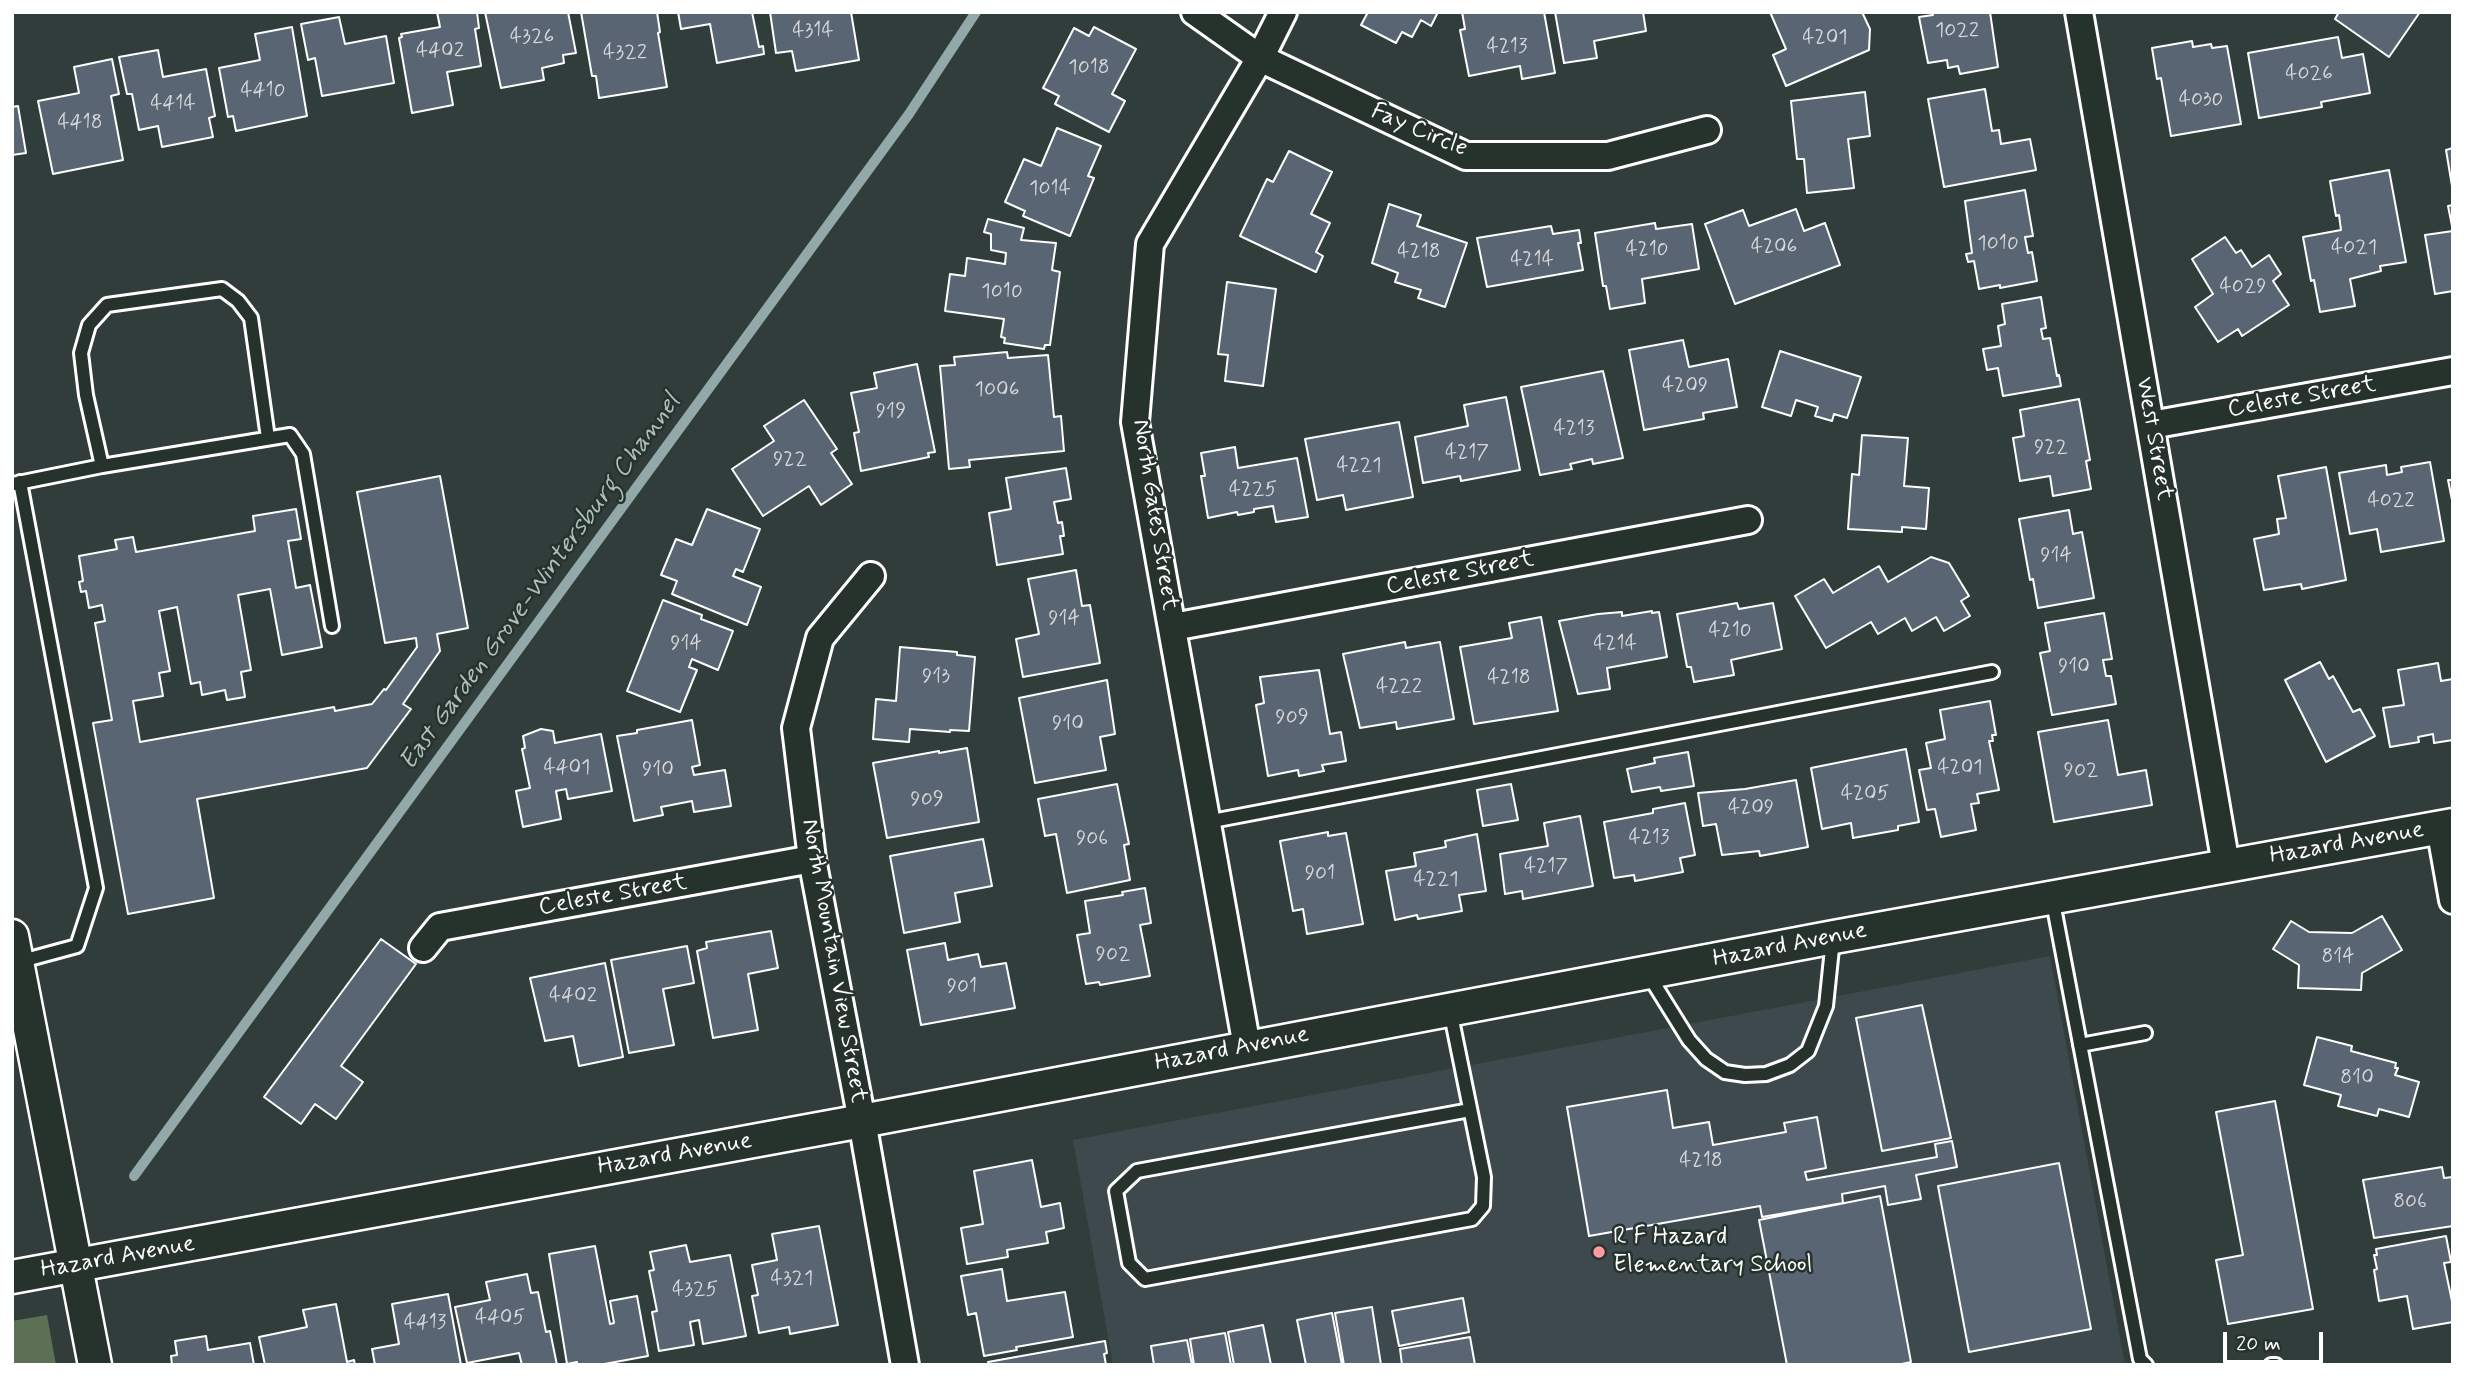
<!DOCTYPE html>
<style>
body{margin:0}
#map{position:relative;width:2465px;height:1377px;overflow:hidden;background:#303d3b;font-family:Mynerve,sans-serif}
canvas{display:block}
.frame{position:absolute;inset:0;border:14px solid #fff;pointer-events:none}
.scale{position:absolute;left:2223px;top:1332px;width:100px;height:32px;box-sizing:border-box;border:4px solid #fff;border-top:0;padding-left:9px;font-size:21px;line-height:24px;white-space:nowrap;color:#fff;-webkit-text-stroke:5px #26332d;paint-order:stroke}
</style>
<div id="map">
<canvas width="2465" height="1377"></canvas>
<div class="frame"></div>
<div class="scale">20 m</div>
</div>
<script>
const ctx = document.querySelector('canvas').getContext('2d');
ctx.lineJoin = 'round';
function paint(path, color) { ctx.fillStyle = color; ctx.fill(path, 'evenodd'); }
const shape = rows => new Path2D(rows.map(r => 'M' + r).join(''));
function strokePath(path, color, width, dash) { ctx.strokeStyle = color; ctx.lineWidth = width; ctx.lineCap = dash ? 'butt' : 'round'; ctx.setLineDash(dash || []); ctx.stroke(path); }
function drawText(font, color, halo, rows, align = 'center') {
  ctx.font = font + ' Mynerve,sans-serif'; ctx.lineWidth = 5; ctx.setLineDash([]); ctx.textBaseline = 'middle'; ctx.strokeStyle = halo; ctx.fillStyle = color; for (const [text, x, y, turn = 0] of rows) {
    ctx.save(); ctx.translate(x, y); ctx.rotate((+turn || 0) * Math.PI / 180); ctx.textAlign = isNaN(turn) ? turn : align; if (halo) ctx.strokeText(text, 0, 0); ctx.fillText(text, 0, 0); ctx.restore();
  }
}
paint(shape([
 [2050,956,2125,1365,1113,1365,1073,1140]
]), '#3d494c');
paint(shape([
 [47,1315,56,1365,12,1365,12,1321]
]), '#5c7054');
strokePath(shape([
 [134,1176,909,114,976,12]
]), '#93a9a9', 10);
const building = shape([
 [437,12,477,12,479,28,475,29,481,66,447,72,453,105,412,113,399,38,402,37,401,34,440,27,437,12],
 [485,12,568,12,576,53,563,55,564,63,542,68,544,80,501,88,485,12],
 [581,12,657,12,660,32,658,33,667,87,599,98,596,76,592,76,581,12],
 [678,12,752,12,759,47,763,46,764,54,717,63,710,24,681,29,678,12],
 [770,12,851,12,859,60,796,71,792,51,776,53,770,12],
 [1368,12,1438,12,1431,26,1421,20,1412,37,1402,32,1396,43,1361,25,1368,12],
 [1462,12,1544,12,1555,73,1522,79,1520,66,1469,76,1460,30,1465,29,1462,12],
 [1555,12,1643,12,1646,31,1594,41,1597,58,1564,63,1555,12],
 [1770,12,1862,12,1870,29,1869,50,1786,86,1773,55,1786,49,1770,12],
 [1932,12,1990,12,1998,67,1960,74,1958,66,1948,68,1947,60,1928,63,1919,17,1933,15,1932,12],
 [2339,12,2420,12,2389,57,2335,19,2339,12],
 [339,17,345,44,386,36,394,83,322,96,315,58,308,60,301,24,339,17],
 [292,27,307,116,236,131,233,116,228,117,219,68,260,60,255,34,292,27],
 [1094,27,1136,49,1112,94,1125,101,1109,132,1055,104,1059,96,1043,88,1074,28,1089,36,1094,27],
 [2338,37,2342,58,2363,54,2370,93,2321,102,2322,107,2259,118,2248,53,2338,37],
 [2192,41,2193,47,2211,44,2212,48,2227,46,2241,124,2171,136,2161,78,2157,79,2152,48,2192,41],
 [158,50,163,77,206,69,215,116,209,118,213,137,162,147,158,126,139,130,132,94,127,94,119,57,158,50],
 [112,59,119,94,111,96,123,160,53,174,38,101,79,93,74,67,112,59],
 [1985,89,1992,131,1999,130,2001,144,2030,139,2036,170,1944,187,1928,99,1985,89],
 [1865,92,1870,136,1848,139,1854,188,1807,193,1804,159,1797,159,1791,101,1865,92],
 [18,106,26,153,12,155,12,107,18,106],
 [1057,128,1101,146,1088,176,1094,178,1070,236,1023,216,1025,211,1005,202,1024,159,1041,166,1057,128],
 [2453,148,2453,192,2446,150,2453,148],
 [1289,151,1332,172,1311,214,1330,223,1316,252,1323,256,1316,272,1240,236,1267,179,1273,182,1289,151],
 [2389,170,2406,262,2380,266,2381,271,2350,279,2355,306,2320,312,2314,280,2311,281,2303,237,2341,230,2339,215,2336,216,2330,181,2389,170],
 [2025,190,2033,236,2025,237,2028,253,2032,252,2037,281,2000,288,2000,285,1979,289,1974,261,1968,262,1966,254,1972,253,1965,201,2025,190],
 [1389,204,1421,215,1417,226,1467,243,1445,307,1418,298,1421,290,1395,282,1398,273,1372,263,1389,204],
 [2453,205,2453,291,2435,294,2425,235,2453,231,2448,206,2453,205],
 [1796,209,1804,231,1825,223,1840,265,1735,304,1705,224,1743,210,1749,226,1796,209],
 [988,219,1024,228,1021,240,1056,243,1052,270,1060,272,1050,345,1045,345,1044,349,1004,343,1005,338,1001,337,1004,319,945,311,950,274,965,276,967,258,1005,264,1006,253,991,250,991,234,984,232,988,219],
 [1655,223,1656,229,1692,224,1699,269,1642,279,1645,303,1610,309,1606,286,1603,286,1595,233,1655,223],
 [1551,226,1553,234,1579,230,1581,243,1578,243,1583,270,1487,287,1477,238,1551,226],
 [2225,237,2236,253,2241,250,2252,267,2269,255,2281,274,2273,281,2289,305,2242,336,2238,329,2218,342,2195,307,2213,294,2192,259,2225,237],
 [1227,282,1276,289,1263,386,1225,381,1228,355,1218,354,1227,282],
 [2041,297,2046,328,2041,329,2043,339,2050,338,2057,376,2059,375,2061,386,2003,396,1998,368,1987,370,1983,349,2001,346,1998,326,2005,324,2002,304,2041,297],
 [1683,340,1689,367,1728,359,1737,407,1703,413,1704,419,1644,430,1629,350,1683,340],
 [1780,351,1861,377,1847,418,1834,414,1832,421,1815,416,1818,407,1796,400,1791,416,1762,407,1780,351],
 [1007,352,1008,358,1048,355,1054,417,1061,416,1064,451,969,460,970,467,949,469,940,366,955,365,954,357,1007,352],
 [917,364,935,452,928,453,929,457,861,471,854,433,859,432,851,393,877,388,874,373,917,364],
 [1603,371,1623,458,1593,464,1592,459,1570,464,1572,469,1540,475,1521,387,1603,371],
 [1506,397,1520,470,1461,481,1460,476,1423,483,1415,437,1468,426,1464,405,1506,397],
 [2079,399,2090,460,2086,461,2091,489,2053,496,2050,476,2020,481,2013,438,2024,436,2020,410,2079,399],
 [804,400,837,449,831,453,852,484,821,505,809,486,763,516,732,469,774,441,764,426,804,400],
 [1399,422,1413,497,1346,510,1343,495,1317,500,1305,439,1399,422],
 [1862,435,1908,438,1904,486,1929,488,1926,529,1902,527,1902,532,1848,529,1852,474,1859,475,1862,435],
 [1235,447,1238,468,1297,458,1308,517,1276,522,1273,506,1254,509,1254,512,1238,515,1237,512,1208,518,1201,476,1205,476,1201,453,1235,447],
 [2430,462,2444,541,2381,552,2377,529,2350,534,2339,473,2386,465,2387,475,2402,472,2401,467,2430,462],
 [2326,467,2346,580,2302,589,2301,584,2264,590,2254,539,2279,534,2277,519,2286,518,2278,476,2326,467],
 [1066,468,1071,499,1054,502,1058,523,1062,522,1064,536,1060,536,1063,554,997,565,989,513,1011,509,1006,478,1066,468],
 [440,476,468,628,437,634,440,651,403,704,411,709,367,768,197,799,214,898,128,914,93,723,112,720,95,623,105,621,102,605,89,608,86,591,81,592,79,582,83,581,79,556,117,549,115,540,133,537,136,552,255,531,253,516,296,509,301,539,288,541,296,588,310,585,322,647,282,655,270,589,238,595,251,670,241,672,245,697,227,700,225,690,202,695,200,682,191,684,177,607,159,611,170,671,159,673,163,696,133,701,140,742,334,707,335,711,372,704,384,689,386,690,417,647,416,638,385,643,357,492,440,476],
 [2448,480,2453,480,2453,505,2448,480],
 [707,509,760,529,743,572,736,569,733,576,761,587,747,625,672,594,677,581,661,575,676,539,692,545,707,509],
 [2069,510,2073,534,2082,532,2094,598,2038,608,2033,579,2030,580,2019,519,2069,510],
 [1931,557,1949,563,1969,596,1961,601,1970,616,1944,631,1936,617,1912,631,1905,618,1878,634,1871,622,1826,648,1795,596,1824,579,1833,593,1879,566,1888,582,1931,557],
 [1076,570,1082,606,1090,605,1100,663,1023,677,1016,639,1039,634,1028,579,1076,570],
 [663,600,702,615,701,619,733,631,718,670,692,659,689,667,697,670,680,712,627,691,663,600],
 [1737,603,1739,609,1773,603,1782,649,1731,660,1734,675,1694,682,1691,667,1687,667,1677,614,1737,603],
 [1652,611,1652,613,1659,612,1667,657,1607,668,1610,689,1578,694,1559,621,1598,614,1622,612,1622,616,1652,611],
 [2104,613,2112,659,2103,660,2106,676,2111,676,2116,704,2052,715,2040,653,2050,651,2045,623,2104,613],
 [1541,617,1558,711,1474,724,1460,647,1512,638,1509,623,1541,617],
 [1405,642,1406,648,1440,642,1454,719,1397,729,1396,722,1360,728,1343,654,1405,642],
 [900,647,957,652,957,655,975,657,969,731,950,730,950,732,910,729,909,742,873,739,876,699,896,701,900,647],
 [2320,662,2329,679,2333,676,2353,712,2360,709,2375,736,2326,762,2285,680,2320,662],
 [2438,663,2441,681,2453,679,2453,740,2434,743,2433,734,2418,737,2419,742,2390,747,2383,708,2404,705,2398,670,2438,663],
 [1319,670,1330,734,1341,732,1346,761,1322,765,1324,771,1299,776,1298,770,1268,776,1256,705,1264,703,1260,677,1319,670],
 [1107,680,1115,734,1100,737,1106,770,1035,783,1019,698,1107,680],
 [1990,701,1996,735,1992,735,1993,741,1989,741,1999,790,1977,794,1979,803,1971,804,1976,830,1941,837,1935,809,1927,810,1919,770,1931,768,1926,743,1945,739,1940,710,1990,701],
 [692,720,700,765,692,767,694,775,725,770,731,806,694,812,692,801,661,807,663,815,634,821,617,736,637,733,637,730,692,720],
 [2108,720,2118,775,2146,770,2152,805,2054,822,2038,732,2108,720],
 [541,729,553,731,555,743,601,734,612,791,568,799,566,789,556,791,561,819,523,827,516,791,530,788,522,749,525,748,523,736,541,729],
 [967,748,979,822,887,838,873,763,939,751,939,753,967,748],
 [1906,749,1919,822,1898,826,1898,830,1853,838,1851,823,1822,829,1811,768,1906,749],
 [1688,752,1694,786,1661,791,1660,787,1632,792,1627,769,1655,763,1654,758,1688,752],
 [1796,780,1808,847,1760,856,1759,851,1722,855,1716,824,1703,826,1698,793,1745,789,1796,780],
 [1117,784,1129,844,1124,845,1130,880,1067,893,1056,834,1045,836,1038,799,1117,784],
 [1511,784,1518,820,1483,826,1477,790,1511,784],
 [1685,803,1695,855,1680,858,1683,872,1635,881,1634,875,1614,878,1604,822,1653,813,1653,809,1685,803],
 [1580,816,1593,886,1523,899,1522,891,1505,894,1500,854,1548,846,1544,823,1580,816],
 [1328,832,1328,836,1346,833,1363,924,1307,934,1303,909,1293,911,1280,841,1328,832],
 [1477,834,1486,891,1459,895,1462,911,1418,919,1417,915,1395,920,1386,871,1416,866,1414,853,1446,847,1445,841,1477,834],
 [983,839,992,886,955,893,960,922,904,933,890,856,983,839],
 [1145,888,1151,923,1140,925,1150,976,1100,985,1099,982,1086,984,1077,935,1090,933,1085,901,1123,895,1122,892,1145,888],
 [2382,916,2402,950,2362,973,2361,990,2298,988,2299,965,2273,949,2291,921,2309,932,2352,933,2382,916],
 [771,931,778,968,748,974,758,1030,713,1038,697,951,707,948,706,942,771,931],
 [381,939,416,964,341,1066,363,1082,336,1119,315,1104,301,1124,264,1097,381,939],
 [945,943,948,960,978,954,981,967,1006,963,1015,1008,921,1025,907,950,945,943],
 [687,946,694,983,663,989,674,1045,629,1053,611,960,687,946],
 [605,963,623,1057,579,1066,573,1036,545,1041,530,978,605,963],
 [1922,1005,1951,1138,1882,1151,1856,1018,1922,1005],
 [2317,1037,2352,1046,2351,1051,2396,1063,2395,1068,2398,1068,2395,1075,2419,1082,2409,1117,2379,1109,2377,1116,2338,1106,2341,1095,2304,1085,2317,1037],
 [1667,1090,1673,1128,1709,1122,1713,1145,1786,1132,1784,1123,1817,1117,1826,1168,1805,1172,1807,1180,1937,1157,1935,1144,1952,1141,1957,1167,1916,1175,1921,1199,1888,1205,1885,1186,1842,1194,1843,1203,1762,1217,1760,1206,1589,1236,1567,1107,1667,1090],
 [2275,1101,2313,1309,2228,1324,2216,1260,2243,1255,2216,1112,2275,1101],
 [1032,1160,1041,1207,1060,1203,1064,1228,1046,1232,1048,1243,1007,1250,1008,1257,967,1264,961,1228,983,1224,974,1171,1032,1160],
 [2059,1163,2091,1329,1969,1352,1938,1186,2059,1163],
 [2442,1167,2444,1178,2453,1177,2453,1226,2374,1238,2363,1180,2442,1167],
 [1880,1196,1911,1362,1897,1365,1787,1365,1759,1220,1880,1196],
 [819,1226,838,1325,790,1334,789,1327,759,1333,752,1296,758,1295,752,1265,777,1260,772,1234,819,1226],
 [2446,1236,2451,1262,2444,1263,2453,1306,2453,1322,2413,1329,2407,1296,2379,1301,2374,1270,2377,1269,2374,1255,2377,1255,2376,1249,2446,1236],
 [686,1245,690,1262,730,1255,746,1336,703,1344,699,1320,690,1322,694,1345,659,1351,652,1312,657,1311,649,1271,654,1270,650,1252,686,1245],
 [595,1246,610,1324,614,1323,610,1301,637,1296,648,1356,599,1365,577,1365,577,1362,567,1364,549,1254,595,1246],
 [1002,1269,1007,1301,1065,1292,1073,1337,1016,1347,1017,1350,984,1356,976,1313,968,1315,961,1276,1002,1269],
 [527,1274,531,1293,538,1292,546,1332,550,1331,557,1365,522,1365,519,1353,467,1363,455,1307,490,1300,486,1282,527,1274],
 [448,1294,461,1365,375,1365,372,1349,399,1344,392,1304,448,1294],
 [1463,1298,1469,1332,1399,1346,1392,1311,1463,1298],
 [336,1304,347,1362,354,1360,355,1365,265,1365,259,1337,307,1327,303,1310,336,1304],
 [1372,1307,1381,1365,1344,1365,1335,1313,1372,1307],
 [1332,1313,1342,1365,1306,1365,1297,1320,1332,1313],
 [1263,1325,1271,1365,1234,1365,1228,1332,1263,1325],
 [1225,1333,1231,1365,1194,1365,1190,1339,1225,1333],
 [206,1336,208,1350,250,1343,254,1365,172,1365,171,1356,177,1355,175,1341,206,1336],
 [1470,1337,1475,1365,1402,1365,1400,1349,1470,1337],
 [1187,1340,1192,1365,1154,1365,1151,1346,1187,1340],
 [1105,1341,1107,1353,1104,1354,1106,1365,989,1365,988,1362,1105,1341]
]);
paint(building, '#5a6573');
strokePath(building, '#fff', 2);
const service = shape([
 [102,466,86,395,81,353,89,325,107,305,222,289,238,301,251,318,268,438],
 [13,484,102,466,290,435,303,454,332,626],
 [1207,822,1992,672],
 [2052,897,2140,1359,2146,1365],
 [18,962,77,946,96,888,20,482],
 [1648,974,1689,1040,1706,1059,1725,1072,1745,1075,1766,1074,1790,1065,1808,1051,1826,1006,1833,939],
 [1450,1010,1484,1177,1483,1206,1472,1219,1145,1279,1129,1263,1116,1191,1137,1171,1470,1110],
 [2080,1045,2145,1033],
 [2271,1365,2276,1365]
]);
const minor = shape([
 [1195,12,1260,58,1466,156,1608,156,1707,130],
 [2079,12,2226,865],
 [2151,425,2453,371],
 [871,576,820,638,796,728,812,859,862,1121,905,1365],
 [1173,627,1748,520],
 [2440,827,2453,900],
 [423,948,440,927,812,859],
 [1247,1047,1135,422,1150,244,1260,58,1283,12]
]);
const tertiary = shape([
 [12,936,95,1365],
 [12,1277,862,1121,1834,937,2453,825]
]);
strokePath(service, '#fff', 18);
strokePath(minor, '#fff', 32);
strokePath(tertiary, '#fff', 37);
strokePath(service, '#26332d', 12);
strokePath(minor, '#26332d', 26);
strokePath(tertiary, '#26332d', 32);
for (const [x, y, r, color] of [
 [1599,1252,7,"#ff9aa2"]
]) { const dot = new Path2D(); dot.arc(x, y, r, 0, 2 * Math.PI); ctx.fillStyle = color; ctx.fill(dot); strokePath(dot, '#26332d', 2.5); }
drawText('21px', '#d6d8dc', null, [
 ["4314",813,32],
 ["1022",1957,32],
 ["4326",532,38],
 ["4201",1825,39],
 ["4213",1507,48],
 ["4402",440,52],
 ["4322",625,54],
 ["1018",1089,69],
 ["4026",2309,75],
 ["4410",263,92],
 ["4030",2201,101],
 ["4414",173,105],
 ["4418",80,124],
 ["1014",1050,190],
 ["1010",1998,245],
 ["4206",1774,248],
 ["4021",2354,249],
 ["4210",1647,251],
 ["4218",1419,253],
 ["4214",1532,261],
 ["4029",2243,288],
 ["1010",1002,293],
 ["4209",1685,387],
 ["1006",997,391],
 ["919",891,413],
 ["4213",1574,430],
 ["922",2051,449],
 ["4217",1467,454],
 ["922",790,461],
 ["4221",1359,467],
 ["4225",1253,491],
 ["4022",2391,502],
 ["914",2056,557],
 ["914",1064,620],
 ["4210",1730,632],
 ["914",686,645],
 ["4214",1615,645],
 ["910",2074,668],
 ["913",936,678],
 ["4218",1509,679],
 ["4222",1399,688],
 ["909",1292,719],
 ["910",1068,725],
 ["4401",567,769],
 ["4201",1960,769],
 ["910",658,771],
 ["902",2081,772],
 ["4205",1865,795],
 ["909",927,801],
 ["4209",1751,809],
 ["4213",1649,839],
 ["906",1092,840],
 ["4217",1546,868],
 ["901",1320,875],
 ["4221",1436,881],
 ["902",1113,956],
 ["814",2338,958],
 ["901",962,988],
 ["4402",573,997],
 ["810",2357,1079],
 ["4218",1701,1162],
 ["806",2410,1203],
 ["4321",792,1280],
 ["4325",695,1291],
 ["4405",500,1319],
 ["4413",425,1324]
]);
drawText('24px', '#fff', '#26332d', [
 ["Fay Circle",1419,131,23],
 ["Celeste Street",2302,398,-10],
 ["West Street",2153,439,80],
 ["North Gates Street",1154,515,81],
 ["Celeste Street",1460,574,-11],
 ["Hazard Avenue",2347,844,-10],
 ["Celeste Street",613,896,-10],
 ["Hazard Avenue",1790,946,-11],
 ["North Mountain View Street",833,961,80],
 ["Hazard Avenue",1232,1050,-11],
 ["Hazard Avenue",675,1155,-10],
 ["Hazard Avenue",118,1258,-10]
]);
drawText('24px', '#fff', '#26332d', [
 ["R F Hazard",1613,1238],
 ["Elementary School",1613,1266]
], 'left');
drawText('italic 26px', '#aebfbe', '#26332d', [
 ["East Garden Grove-Wintersburg Channel",541,583,-54]
]);
</script>
